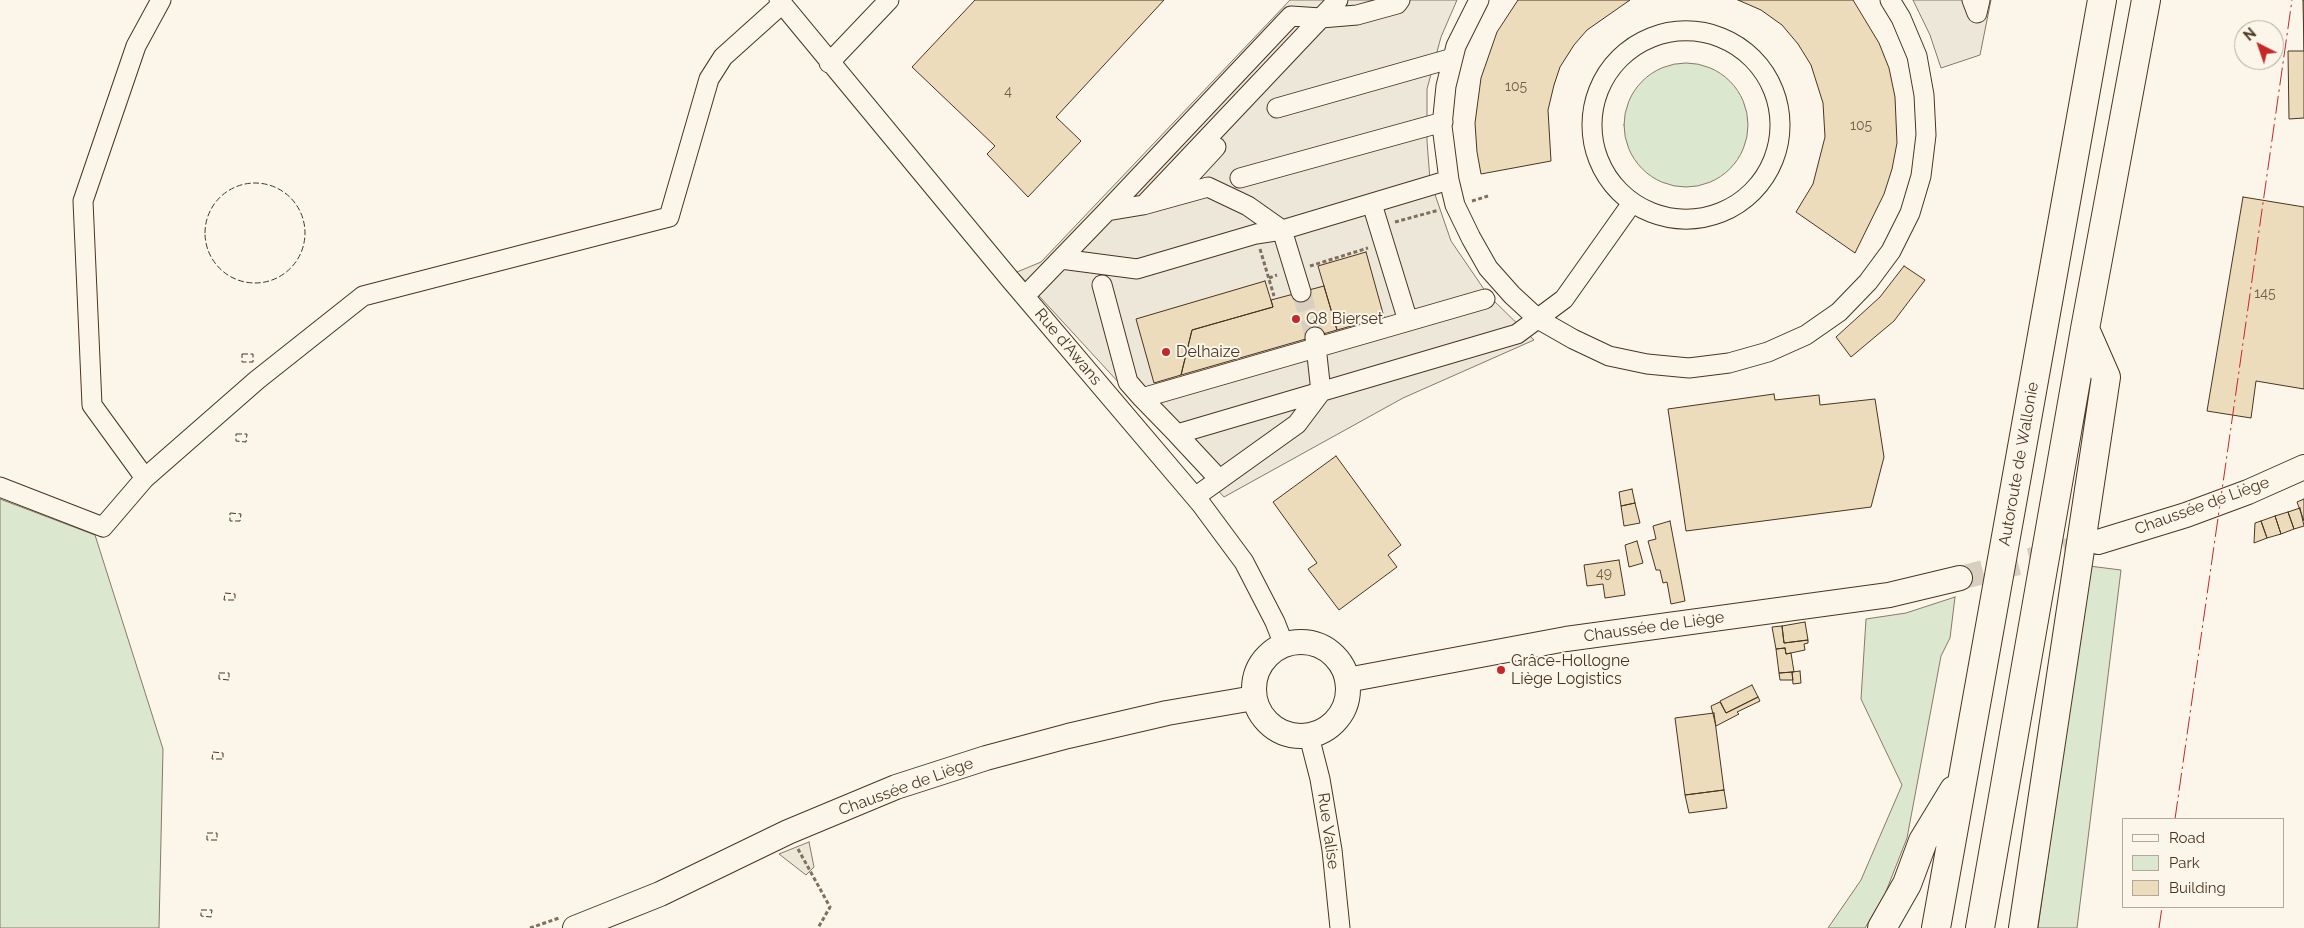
<!DOCTYPE html>
<meta charset="utf-8">
<style>
body{margin:0}
#map{position:relative;width:2304px;height:928px;overflow:hidden;background:#fbf6e9;font-family:Raleway,sans-serif}
canvas{display:block}
.legend{position:absolute;left:2122px;top:818px;width:162px;height:90px;box-sizing:border-box;background:#fbf6e9;border:1px solid #b4a999;margin:0;padding:6px 9px;list-style:none;font-size:15px;color:#4a3520}
.legend li{display:flex;align-items:center;gap:10px;height:25px}
.legend b{width:25px;border:1px solid #b4a999}
.north{position:absolute;left:2234px;top:20px;width:50px;height:50px;box-sizing:border-box;background:#fbf6e9;border:1px solid #b4a999;border-radius:50%;rotate:319deg;font-size:14px;font-weight:700;line-height:20px;text-align:center;color:#4a3520}
.north::after{content:'';display:block;margin:auto;width:18px;height:22px;background:#c62828;clip-path:polygon(50% 0,100% 100%,50% 72%,0 100%)}
</style>
<div id="map">
<canvas width="2304" height="928"></canvas>
<ul class="legend">
<li><b style="height:6px;background:#fbf6e9"></b>Road</li>
<li><b style="height:14px;background:#dce7d0"></b>Park</li>
<li><b style="height:14px;background:#ecdcbc"></b>Building</li>
</ul>
<div class="north">N</div>
</div>
<script>
const ctx = document.querySelector('canvas').getContext('2d');
ctx.lineJoin = 'round';
function paint(path, color) { ctx.fillStyle = color; ctx.fill(path, 'evenodd'); }
const shape = rows => new Path2D(rows.map(r => 'M' + r).join(''));
function strokePath(path, color, width, dash) { ctx.strokeStyle = color; ctx.lineWidth = width; ctx.lineCap = dash ? 'butt' : 'round'; ctx.setLineDash(dash || []); ctx.stroke(path); }
function drawText(font, color, halo, rows, align = 'center') {
  ctx.font = font + ' Raleway,sans-serif'; ctx.lineWidth = 4; ctx.setLineDash([]); ctx.textBaseline = 'middle'; ctx.strokeStyle = halo; ctx.fillStyle = color; for (const [text, x, y, turn = 0] of rows) {
    ctx.save(); ctx.translate(x, y); ctx.rotate((+turn || 0) * Math.PI / 180); ctx.textAlign = isNaN(turn) ? turn : align; if (halo) ctx.strokeText(text, 0, 0); ctx.fillText(text, 0, 0); ctx.restore();
  }
}
const green = shape([
 '1624 125a62 62 0 1 1 124 0a62 62 0 1 1-124 0Z',
 [0,499,95,535,163,749,159,928,0,928,0,499],
 [2089,566,2121,570,2077,928,2038,928,2089,566],
 [1955,597,1950,638,1941,656,1907,838,1885,894,1865,928,1828,928,1861,880,1902,785,1861,699,1866,619,1906,613,1955,597]
]);
paint(green, '#dce7d0');
strokePath(green, '#887966', 1);
const parking = shape([
 [1290,0,1457,0,1441,37,1427,89,1427,141,1430,180,1451,241,1488,295,1534,340,1403,398,1224,497,1017,272,1041,262,1290,0],
 [1913,0,1991,0,1980,55,1941,68,1930,35,1913,0],
 [809,842,814,867,806,875,779,854,809,842]
]);
paint(parking, '#ede7d9');
strokePath(parking, '#887966', 1);
const building = shape([
 [975,0,1164,0,1056,117,1081,141,1028,197,987,154,995,146,912,67,975,0],
 [1518,0,1630,0,1587,30,1574,45,1560,67,1554,85,1548,110,1551,161,1481,174,1477,152,1475,123,1481,78,1497,32,1518,0],
 [1738,0,1853,0,1879,43,1889,68,1895,97,1897,143,1892,169,1884,194,1855,253,1796,212,1813,184,1825,137,1823,103,1811,65,1798,44,1782,25,1761,10,1738,0],
 [2303,0,2304,0,2304,118,2289,119,2288,51,2304,51,2303,0],
 [2243,197,2304,207,2304,389,2256,381,2251,418,2207,411,2243,197],
 [1366,252,1384,317,1337,330,1318,266,1366,252],
 [1904,266,1925,280,1894,321,1851,357,1836,337,1880,297,1904,266],
 [1265,281,1273,307,1192,330,1181,375,1154,383,1136,319,1265,281],
 [1324,286,1337,330,1181,375,1192,330,1273,307,1271,300,1324,286],
 [1774,394,1775,400,1819,395,1820,405,1875,399,1884,457,1871,507,1686,531,1668,409,1774,394],
 [1336,456,1401,545,1388,555,1397,567,1339,610,1308,569,1317,563,1273,502,1336,456],
 [1632,489,1635,503,1621,506,1619,492,1632,489],
 [2304,499,2304,521,2297,502,2304,499],
 [1635,503,1640,523,1624,526,1621,506,1635,503],
 [2300,508,2304,526,2294,529,2288,512,2300,508],
 [2288,512,2294,529,2281,534,2275,516,2288,512],
 [2275,516,2281,534,2267,538,2261,521,2275,516],
 [1670,521,1685,601,1671,604,1667,582,1663,583,1660,570,1656,570,1648,541,1656,539,1653,526,1670,521],
 [2261,521,2267,538,2254,543,2255,523,2261,521],
 [1637,541,1643,563,1629,567,1625,545,1637,541],
 [1619,560,1625,595,1605,598,1603,584,1587,586,1584,565,1619,560],
 [1805,622,1808,640,1784,643,1782,626,1805,622],
 [1782,626,1784,643,1808,640,1808,643,1804,644,1805,650,1786,654,1785,648,1776,649,1772,627,1782,626],
 [1785,648,1786,654,1791,653,1794,672,1779,673,1776,649,1785,648],
 [1800,671,1801,683,1793,684,1792,672,1800,671],
 [1792,672,1793,680,1780,680,1779,673,1792,672],
 [1752,685,1758,697,1726,713,1720,701,1752,685],
 [1758,697,1760,701,1737,712,1739,714,1716,726,1711,706,1720,702,1726,713,1758,697],
 [1714,713,1724,790,1685,795,1675,718,1714,713],
 [1724,790,1727,808,1689,813,1685,795,1724,790]
]);
paint(building, '#ecdcbc');
strokePath(building, '#4a3520', 1);
strokePath(shape([
 [1301,292,1315,337]
]), '#d8cfc1', 19, [19, 9]);
strokePath(shape([
 [1960,578,2096,543]
]), '#d8cfc1', 24, [24, 12]);
const minor = shape([
 [779,0,1009,278,1201,504,1244,562,1275,622,1284,645],
 [1479,0,1456,46,1446,86,1442,126,1449,180,1455,205,1471,238,1488,268,1512,295,1538,319,1573,339,1609,356,1647,364,1689,368,1729,363,1768,352,1806,335,1839,312,1868,282,1891,251,1910,213,1921,176,1926,135,1924,95,1917,56,1901,18,1890,0],
 [1972,0,1977,13,1980,0],
 '1592 125a94 94 0 1 1 188 0a94 94 0 1 1-188 0Z',
 [829,63,889,0],
 [1277,108,1453,58],
 [1240,178,1443,122],
 [1170,197,1216,147],
 [1145,204,1338,0],
 [1372,204,1408,321],
 [1107,211,1291,16,1321,18,1357,15,1397,4,1400,0],
 [1061,259,1137,269,1256,234,1282,230,1449,180],
 [1102,285,1128,382,1142,398,1485,299],
 [1025,296,1107,211,1143,205,1208,187,1248,206,1282,230,1301,292],
 [1142,398,1177,434,1517,334,1564,299,1632,203],
 [1177,434,1219,479],
 [145,478,92,405,83,201,136,46,161,0],
 [0,487,103,527,145,478,257,380,363,296,669,217,709,79,723,57,782,4],
 [1195,497,1297,424,1321,392,1315,337],
 [1309,736,1320,779,1332,850,1340,928]
]);
const major = shape([
 [2098,542,2186,515,2248,492,2304,467],
 '1254 689a47 47 0 1 1 94 0a47 47 0 1 1-94 0Z',
 [1347,680,1566,639,1889,595,1960,578],
 [575,928,660,894,788,832,896,787,986,758,1068,736,1167,713,1254,698]
]);
const highway = shape([
 [1882,928,1907,884,1923,841,1954,790],
 [1936,928,2102,0],
 [1980,928,2085,329,2146,0],
 [2023,928,2106,377,2085,329]
]);
strokePath(minor, '#4a3520', 21);
strokePath(major, '#4a3520', 26);
strokePath(highway, '#4a3520', 30);
strokePath(shape([
 [1472,201,1488,196],
 [1395,222,1439,210],
 [1260,249,1274,296],
 [1310,266,1368,248],
 [1269,278,1277,275],
 [798,849,830,907,818,928],
 [530,928,559,918]
]), '#7f6f5c', 3, [4, 2.5]);
strokePath(minor, '#fbf6e9', 19);
strokePath(major, '#fbf6e9', 24);
strokePath(highway, '#fbf6e9', 28);
strokePath(shape([
 '205 233a50 50 0 1 1 100 0a50 50 0 1 1-100 0Z',
 [242,354,253,354,253,362,242,362,242,354],
 [236,434,247,434,246,442,236,441,236,434],
 [230,513,241,514,240,521,230,521,230,513],
 [225,593,235,594,235,600,224,600,225,593],
 [219,673,229,673,229,680,219,679,219,673],
 [213,752,223,753,223,759,212,759,213,752],
 [207,833,217,833,217,840,207,840,207,833],
 [201,910,212,910,211,917,201,916,201,910]
]), '#4a3520', 1, [6, 2.5]);
strokePath(shape([
 [2175,819,2292,0],
 [2159,928,2162,907]
]), '#c62828', 1, [18, 4, 2.5, 4]);
for (const [x, y, r, color] of [
 [1296,319,5,"#c62828"],
 [1166,352,5,"#c62828"],
 [1501,670,5,"#c62828"]
]) { const dot = new Path2D(); dot.arc(x, y, r, 0, 2 * Math.PI); ctx.fillStyle = color; ctx.fill(dot); strokePath(dot, '#fbf6e9', 2); }
drawText('14px', '#725f47', null, [
 ["105",1516,87],
 ["4",1008,92],
 ["105",1861,126],
 ["145",2265,294],
 ["49",1604,574]
]);
drawText('16px', '#4a3520', '#fbf6e9', [
 ["Q8 Bierset",1306,319],
 ["Delhaize",1176,352],
 ["Grâce-Hollogne",1511,661],
 ["Liège Logistics",1511,679]
], 'left');
drawText('16px', '#4a3520', '#fbf6e9', [
 ["Rue d'Awans",1068,347,50],
 ["Autoroute de Wallonie",2019,464,-80],
 ["Chaussée de Liège",2202,506,-20],
 ["Chaussée de Liège",1654,627,-8],
 ["Chaussée de Liège",906,787,-20],
 ["Rue Valise",1328,831,82]
]);
</script>
